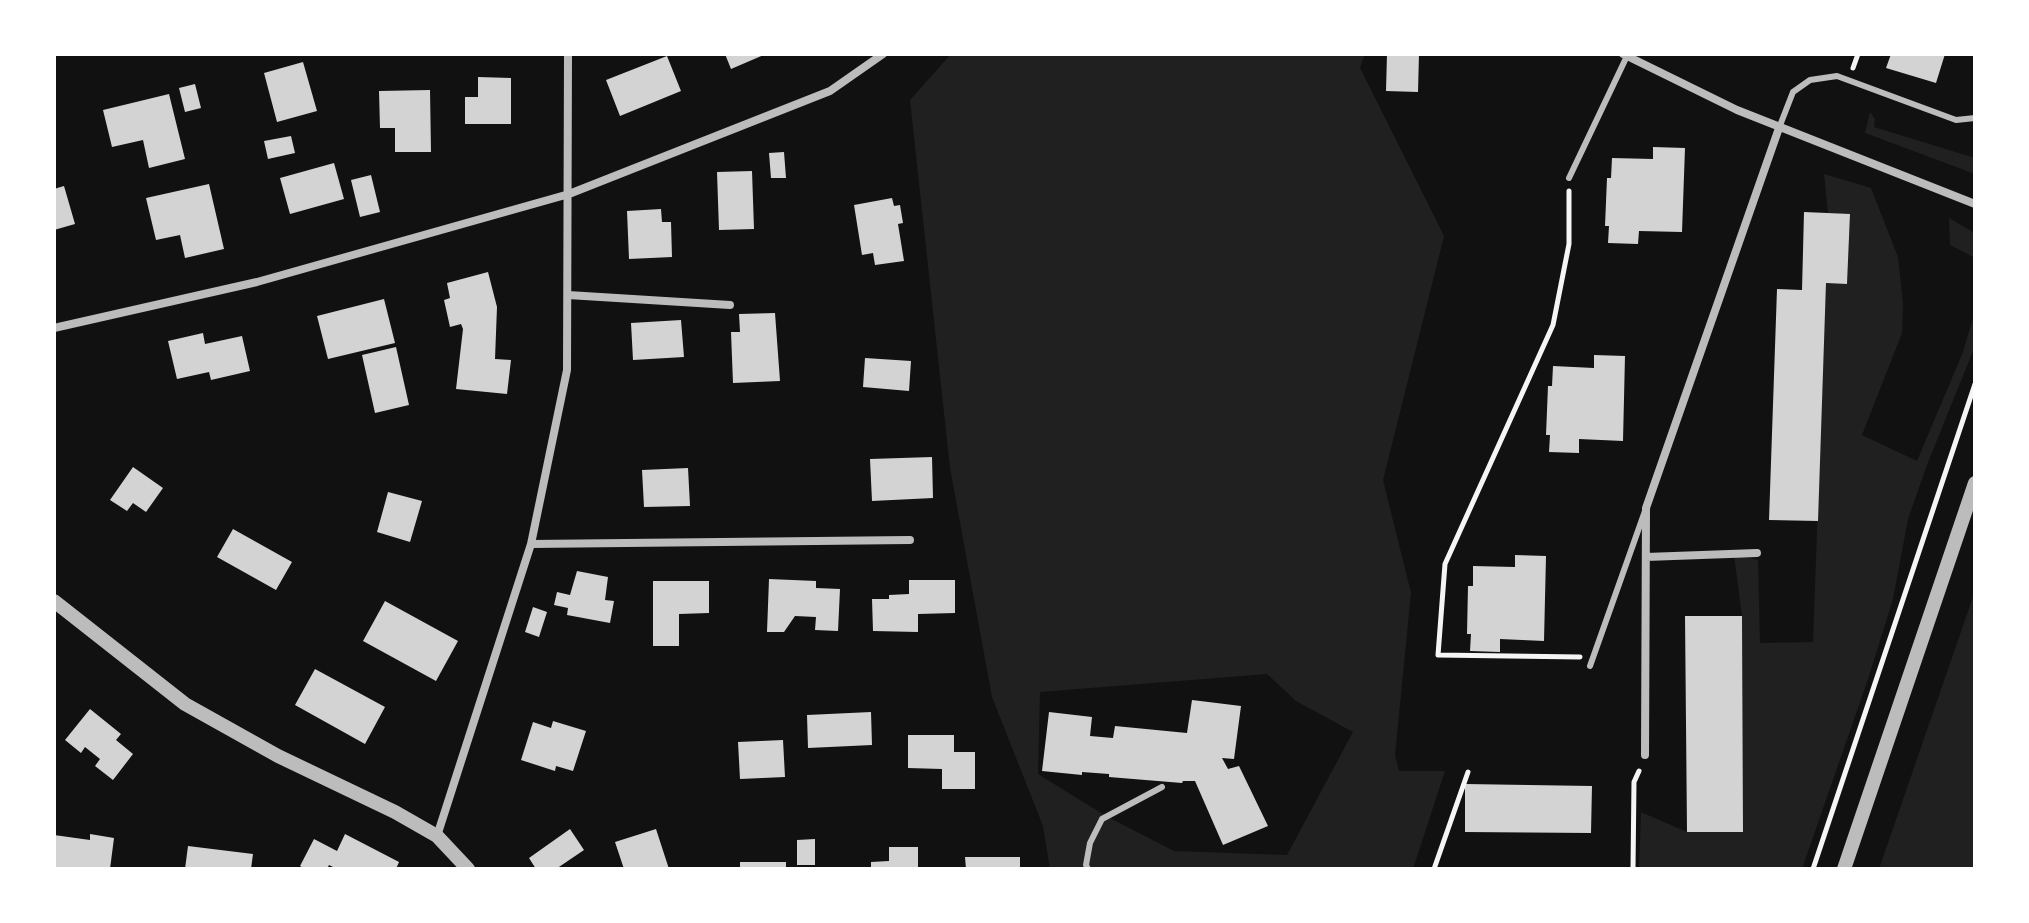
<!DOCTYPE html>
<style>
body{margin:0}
#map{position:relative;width:2029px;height:923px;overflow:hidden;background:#111;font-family:Georgia,serif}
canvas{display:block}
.frame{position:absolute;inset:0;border:56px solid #fff;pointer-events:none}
</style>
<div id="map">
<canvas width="2029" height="923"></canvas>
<div class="frame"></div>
</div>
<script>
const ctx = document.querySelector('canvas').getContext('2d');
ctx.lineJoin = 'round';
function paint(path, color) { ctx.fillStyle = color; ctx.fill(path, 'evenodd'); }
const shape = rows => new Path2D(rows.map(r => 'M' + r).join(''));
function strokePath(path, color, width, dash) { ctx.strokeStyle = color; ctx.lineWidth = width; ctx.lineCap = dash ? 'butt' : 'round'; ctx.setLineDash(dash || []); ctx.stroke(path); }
paint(shape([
 [951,54,1365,54,1360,68,1444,236,1383,480,1411,593,1395,755,1399,771,1445,771,1413,869,1050,869,1043,826,992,697,950,468,910,100],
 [1267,674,1296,701,1353,732,1287,855,1174,851,1106,816,1038,774,1040,692],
 [1870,112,1875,119,1874,127,1975,158,1975,174,1865,133],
 [1824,174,1871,188,1898,257,1903,303,1902,333,1862,435,1917,461,1963,352,1975,311,1975,346,1927,465,1908,519,1893,599,1868,679,1802,869,1639,869,1641,812,1687,832,1743,831,1742,616,1734,555,1758,560,1760,643,1813,642,1826,283,1847,284,1850,215,1828,213],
 [1949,218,1975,233,1975,258,1950,245],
 [1975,591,1975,869,1879,869]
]), '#202020');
paint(shape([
 [725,54,766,54,731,69],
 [1387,54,1419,54,1418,92,1386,91],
 [1891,54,1945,54,1936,83,1886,68],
 [667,56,681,91,620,116,606,80],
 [303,62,317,111,277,122,264,73],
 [478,77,511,78,511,124,465,124,465,97,478,97],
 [195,84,201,108,185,112,179,88],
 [430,90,431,152,395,152,395,128,380,128,379,91],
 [169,94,185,159,149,168,143,140,112,147,103,110],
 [291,136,295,153,268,159,264,141],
 [1653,147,1685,148,1682,232,1639,231,1638,244,1608,243,1609,226,1605,226,1607,178,1611,178,1612,158,1653,159],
 [784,152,786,178,771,178,769,153],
 [334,163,344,199,290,214,280,178],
 [752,171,754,229,719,230,717,172],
 [371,175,380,212,360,217,351,180],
 [209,184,224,249,185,258,180,235,156,240,146,198],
 [64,186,75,224,54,230,54,189],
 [892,198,894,206,900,205,903,223,898,224,904,261,875,265,873,253,862,255,854,205],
 [661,209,662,222,671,222,672,257,629,259,627,211],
 [1804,212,1850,214,1847,284,1826,283,1818,521,1769,520,1777,289,1802,290],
 [488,272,497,307,495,359,511,360,507,394,456,389,463,329,461,324,450,327,444,300,450,298,447,283],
 [384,299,395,343,328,359,317,316],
 [775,313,780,381,733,383,731,332,740,332,739,314],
 [681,320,684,357,633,360,631,323],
 [203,333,205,344,242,336,250,371,211,380,209,372,177,379,168,341],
 [396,347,409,405,375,413,362,355],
 [1594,355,1625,356,1623,441,1579,439,1579,453,1549,452,1550,435,1546,435,1548,386,1552,386,1553,366,1594,368],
 [865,358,911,361,909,391,863,387],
 [932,457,933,498,872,501,870,459],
 [133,467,163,488,146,512,133,503,127,511,110,500],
 [688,468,690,506,644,507,642,470],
 [388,492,422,501,410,542,377,532],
 [233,529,292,562,276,590,217,557],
 [1515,555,1546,556,1544,641,1500,639,1500,652,1470,651,1471,634,1467,634,1468,586,1473,586,1473,566,1515,567],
 [577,571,608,577,605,600,614,601,610,623,567,615,568,608,554,605,557,592,570,595],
 [769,579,816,581,816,588,840,589,838,631,815,630,816,617,795,616,784,632,767,632],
 [909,580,955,580,955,613,918,614,918,632,873,631,872,599,889,599,889,595,909,594],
 [653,581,709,581,709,613,679,614,679,646,653,646],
 [385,601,458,641,436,681,363,641],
 [533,607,547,612,539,637,525,632],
 [1685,616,1742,616,1743,832,1687,832],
 [315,669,385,707,365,744,295,705],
 [1192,700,1241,706,1234,759,1222,758,1228,769,1239,766,1268,826,1223,845,1195,781,1183,781,1182,783,1109,777,1109,774,1082,772,1082,775,1042,771,1049,712,1092,717,1090,736,1113,738,1115,726,1187,733],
 [90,709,121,734,116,740,133,754,113,780,95,766,100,759,85,747,81,753,65,740],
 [871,712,872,745,808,748,807,715],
 [553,721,586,731,573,771,556,766,555,771,521,760,533,722,551,728],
 [908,735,954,735,954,752,975,752,975,789,942,789,942,769,908,768],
 [783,740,785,777,740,779,738,742],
 [1465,784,1592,786,1591,833,1465,832],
 [570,829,584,850,556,869,536,869,529,858],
 [656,829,669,869,624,869,615,842],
 [90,834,114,838,110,869,86,867,85,869,54,869,54,835,90,840],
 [345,834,399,862,396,869,337,869,329,865,327,869,305,869,300,866,314,839,337,851],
 [815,839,815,865,797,865,797,840],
 [188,846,253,854,251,869,185,869],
 [889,847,918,847,918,869,871,869,871,862,889,861],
 [965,857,1020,857,1020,869,966,869],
 [740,862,786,862,786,869,740,869]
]), '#d3d3d3');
strokePath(shape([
 [1853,68,1858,54],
 [1569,191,1569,244,1553,325,1445,564,1438,655,1580,657],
 [1434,869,1468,772],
 [1633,869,1634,782,1639,771],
 [1813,869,1975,384]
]), '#f5f5f5', 5);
strokePath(shape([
 [1779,128,1793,92,1810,80,1837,76,1956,120,1975,118],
 [1569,178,1627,56],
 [1590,666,1645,511],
 [1088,869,1086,865,1090,843,1102,819,1162,787]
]), '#bcbcbc', 6);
strokePath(shape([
 [1623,54,1737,110,1975,204],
 [568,295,730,305],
 [54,328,257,282,569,194,830,91,883,54],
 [531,544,910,540],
 [1646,557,1757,553],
 [1645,755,1646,508,1779,128],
 [437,836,531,544,567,370,568,54]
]), '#bcbcbc', 8);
strokePath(shape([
 [54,601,185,704,278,756,395,812,437,836,468,869],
 [1844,869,1975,483]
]), '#bcbcbc', 14);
</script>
